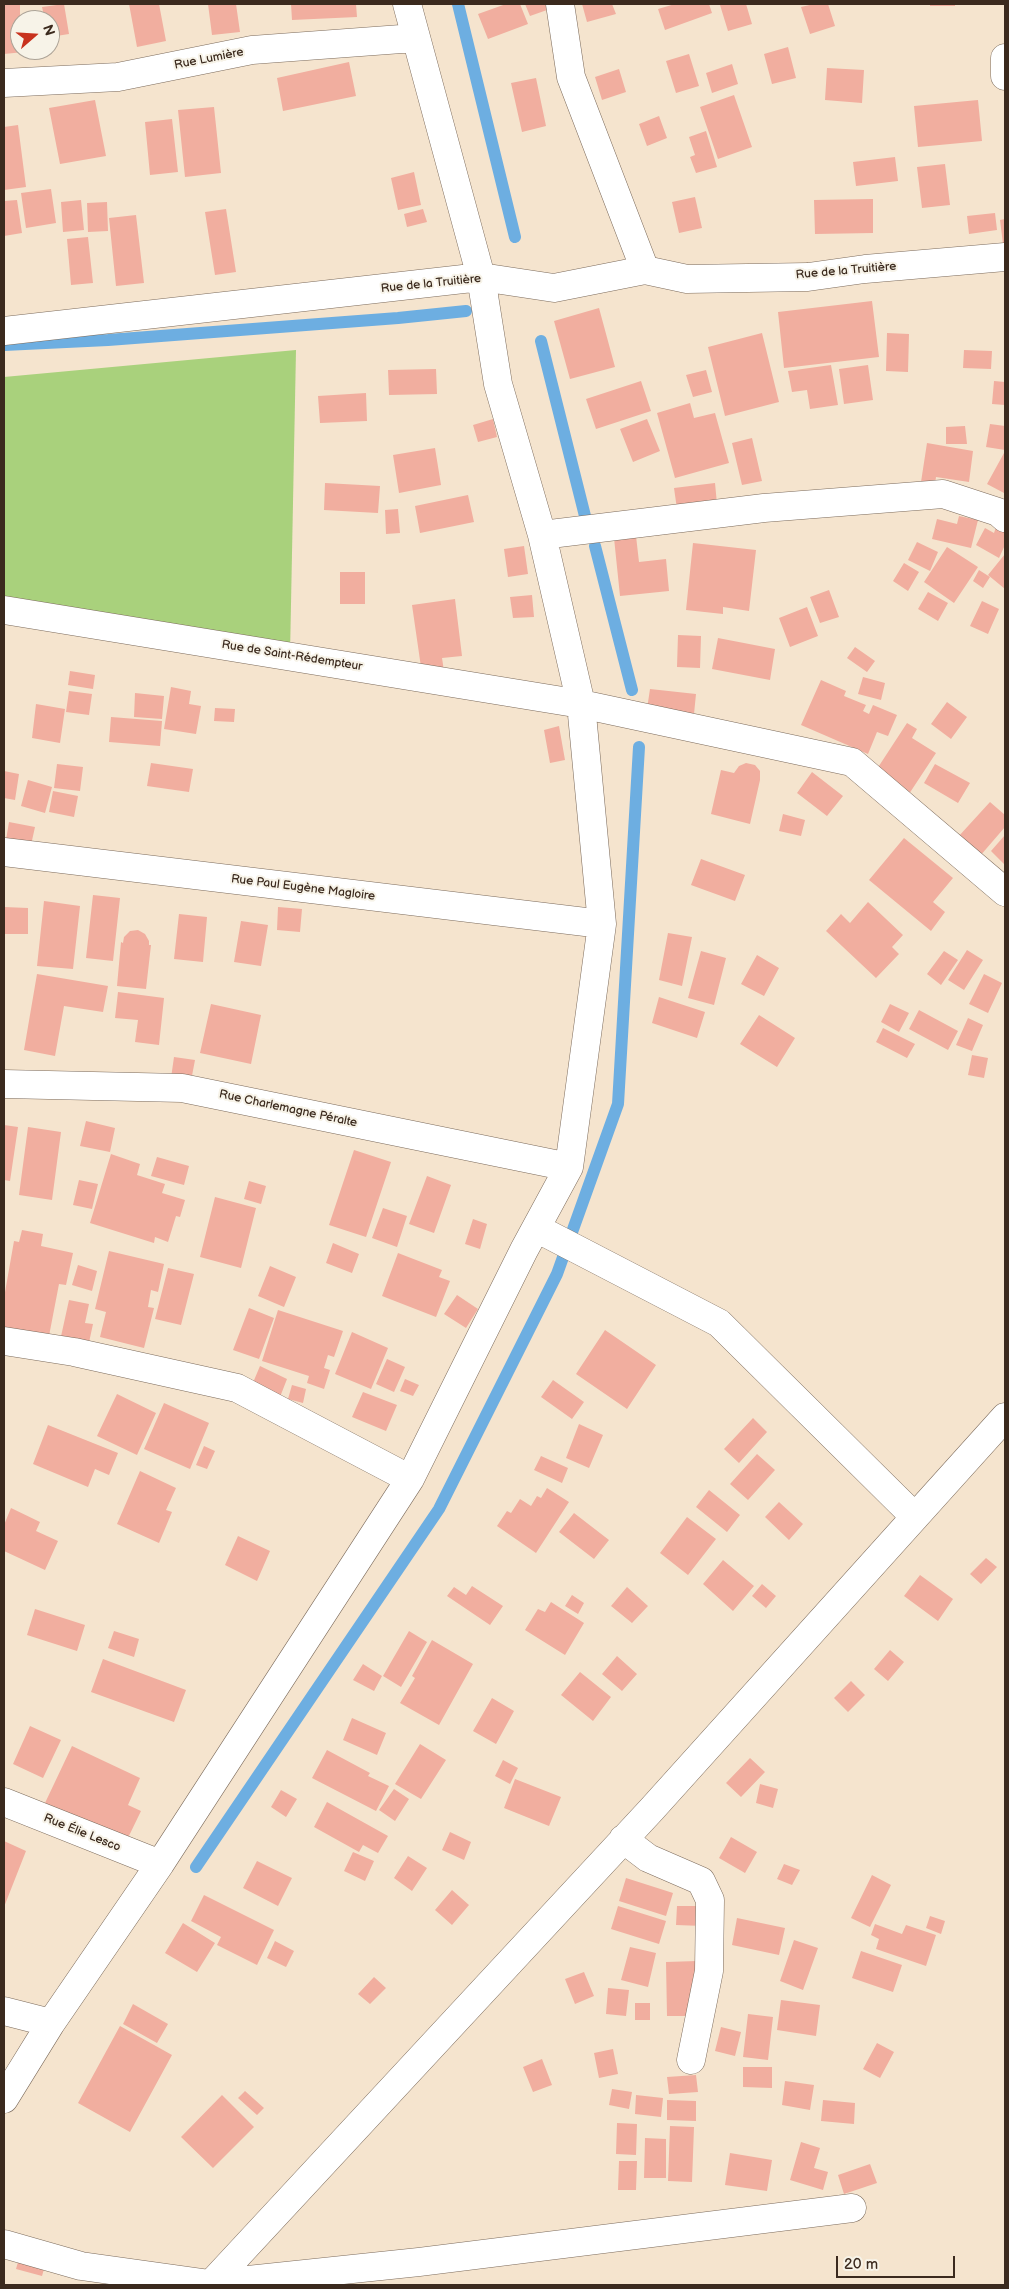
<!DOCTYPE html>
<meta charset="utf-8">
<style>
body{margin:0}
#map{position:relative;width:1009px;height:2289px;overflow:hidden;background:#f5e4ce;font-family:"Balsamiq Sans",sans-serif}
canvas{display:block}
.frame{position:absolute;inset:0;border:5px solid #3b2a1e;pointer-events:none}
.north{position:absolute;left:10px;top:10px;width:50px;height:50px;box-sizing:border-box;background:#f7f3e8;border:1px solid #aca397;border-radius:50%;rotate:71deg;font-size:14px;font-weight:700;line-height:20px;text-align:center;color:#3b2a1e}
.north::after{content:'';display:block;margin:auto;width:18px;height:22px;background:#c8321e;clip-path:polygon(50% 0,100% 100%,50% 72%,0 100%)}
.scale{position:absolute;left:836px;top:2256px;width:119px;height:22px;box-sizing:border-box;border:2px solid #3b2a1e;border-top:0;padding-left:6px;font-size:15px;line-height:18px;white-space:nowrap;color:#3b2a1e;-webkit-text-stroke:4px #f7f3e8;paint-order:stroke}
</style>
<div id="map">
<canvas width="1009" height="2289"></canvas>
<div class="frame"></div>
<div class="north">N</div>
<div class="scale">20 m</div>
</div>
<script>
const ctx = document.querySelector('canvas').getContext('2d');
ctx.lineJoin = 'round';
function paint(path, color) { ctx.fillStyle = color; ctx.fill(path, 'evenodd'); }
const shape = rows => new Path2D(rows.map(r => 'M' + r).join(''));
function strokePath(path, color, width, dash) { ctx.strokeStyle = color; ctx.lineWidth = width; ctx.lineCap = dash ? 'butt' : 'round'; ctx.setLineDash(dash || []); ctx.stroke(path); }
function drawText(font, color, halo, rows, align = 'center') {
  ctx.font = font + ' "Balsamiq Sans",sans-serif'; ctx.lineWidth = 4; ctx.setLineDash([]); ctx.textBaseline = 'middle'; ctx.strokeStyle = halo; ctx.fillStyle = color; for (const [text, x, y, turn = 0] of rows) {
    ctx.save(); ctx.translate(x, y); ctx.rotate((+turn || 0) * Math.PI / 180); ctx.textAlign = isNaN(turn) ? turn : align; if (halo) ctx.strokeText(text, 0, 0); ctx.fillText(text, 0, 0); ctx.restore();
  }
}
paint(shape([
 [296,350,290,655,4,610,4,377]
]), '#a9d17c');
strokePath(shape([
 [458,4,515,237],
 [541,341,585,516],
 [4,345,108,340,398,318,466,311],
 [595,546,632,690],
 [196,1867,439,1509,557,1274,618,1104,639,747]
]), '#6daee1', 12);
paint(shape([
 [4,4,20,4,20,50,24,50,24,52,4,54],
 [64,4,69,34,50,37,50,20,45,20,42,7],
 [129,4,159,4,166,41,137,47],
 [208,4,236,4,240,32,212,35],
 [291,4,356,4,357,17,292,20],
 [506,4,520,4,528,24,488,39,478,14],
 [525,4,545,4,547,10,530,16],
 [582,4,612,4,616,14,587,22],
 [675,4,709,4,712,13,665,30,658,9],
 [724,4,746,4,752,24,728,31,720,5],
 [814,4,828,4,835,26,810,34,801,7],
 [930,4,955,4,955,6,930,6],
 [788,47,796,78,772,84,764,54],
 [689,54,699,86,676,93,666,61],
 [349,62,356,96,283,111,277,78],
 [732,64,738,84,712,93,706,73],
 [827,68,864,70,862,103,825,100],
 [619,69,626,92,602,100,595,77],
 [536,78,546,126,522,132,511,83],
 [734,95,752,147,718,159,700,107],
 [95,100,106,156,60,164,49,108],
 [978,100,982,141,918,147,914,106],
 [214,107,221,173,185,177,178,110],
 [659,116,667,138,647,146,639,124],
 [172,119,178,172,150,175,145,122],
 [18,125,26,187,4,190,4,127],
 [706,131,717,167,696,173,690,157,695,155,689,137],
 [895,157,898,181,856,186,853,162],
 [945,164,950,205,922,208,917,167],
 [414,172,421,205,398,210,391,178],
 [51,189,56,223,26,228,21,193],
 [695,197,702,228,679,233,672,202],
 [873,199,873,233,815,234,814,200],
 [17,200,22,233,4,236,4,201],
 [81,200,84,230,63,232,61,202],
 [107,202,108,231,88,232,87,203],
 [226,209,236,272,215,275,205,212],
 [423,209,427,222,407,227,404,214],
 [995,213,997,230,969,234,967,216],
 [136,215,144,283,116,286,109,218],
 [1005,219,1005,243,1003,244,1000,220],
 [88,237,93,283,71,285,67,239],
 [872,301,879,357,784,368,778,312],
 [599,308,615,367,570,379,554,321],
 [762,333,779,402,725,416,708,347],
 [887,333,909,334,908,372,886,371],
 [964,350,992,351,991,369,963,368],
 [831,365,838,405,810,409,807,390,792,392,788,371],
 [868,365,873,400,844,404,839,369],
 [436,369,437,394,389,395,388,370],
 [706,370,712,392,693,397,686,375],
 [641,381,651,411,596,429,586,399],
 [994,381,1005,382,1005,405,992,404],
 [366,393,367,421,320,423,318,396],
 [690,403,694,418,715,413,729,463,675,478,657,413],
 [493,419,497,437,478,442,473,425],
 [647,419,660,451,633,462,620,429],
 [990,424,1005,426,1005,450,986,447],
 [965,426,967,444,946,444,946,427],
 [752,438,762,481,742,485,732,443],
 [927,443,973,451,969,482,936,477,935,485,921,482],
 [435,448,441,485,399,493,393,455],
 [1004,453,1005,491,1004,493,987,484],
 [325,483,380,486,378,513,324,510],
 [715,483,717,504,677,509,674,488],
 [468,495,474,522,420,533,415,506],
 [398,509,400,533,386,534,385,510],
 [959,516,978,520,971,548,932,539,937,519,957,524],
 [996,527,1005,532,1005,545,999,558,976,545,985,528,994,533],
 [636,536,639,562,666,559,669,591,620,596,614,538],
 [917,542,938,552,930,571,908,560],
 [693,543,756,550,749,611,723,607,723,614,686,610],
 [524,546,528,574,508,577,504,549],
 [947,547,978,567,954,603,924,582],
 [1005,554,1005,589,988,575],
 [904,563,919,572,908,591,893,581],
 [979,570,990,577,983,588,973,581],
 [340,572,365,572,365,604,340,604],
 [829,590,839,617,820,623,810,597],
 [928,592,948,603,938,621,918,609],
 [532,595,534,617,513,618,510,597],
 [455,599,462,656,442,658,444,671,422,674,412,605],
 [982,601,999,609,988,634,970,626],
 [807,607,818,636,790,647,779,618],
 [678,635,701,636,700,668,677,667],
 [718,638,775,649,770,680,712,669],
 [855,647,875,661,867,672,847,658],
 [70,671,95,675,93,689,68,685],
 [863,677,885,683,881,700,858,694],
 [821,680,846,691,844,696,866,705,863,711,869,714,873,705,897,715,888,736,877,732,868,754,801,725],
 [171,687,191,691,189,704,201,706,196,734,164,729],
 [650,689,696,694,694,714,647,709],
 [69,691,92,694,89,715,66,712],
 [135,693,164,696,162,719,134,717],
 [947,702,967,717,951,739,931,724],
 [36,704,65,709,60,743,32,738],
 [215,708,235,709,234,722,214,721],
 [111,717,162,721,160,746,109,742],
 [907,723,917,729,912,738,936,753,909,794,875,772],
 [559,726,565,760,550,763,544,730],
 [151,763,193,769,189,792,147,786],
 [746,763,755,765,760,771,760,780,750,824,711,814,721,770,734,773,739,766],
 [57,764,83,767,80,791,54,788],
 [935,764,970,783,958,803,924,783],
 [4,771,19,774,15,800,4,798],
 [812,772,843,796,827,816,797,793],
 [28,780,52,787,45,813,21,806],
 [53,791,78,796,74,817,49,812],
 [990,802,1005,815,1005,827,980,856,958,837],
 [783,814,805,820,801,836,779,831],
 [9,822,35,827,31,845,6,840],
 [1005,835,1005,865,991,851],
 [904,838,953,878,933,902,945,912,931,931,869,880],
 [701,859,745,875,735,901,691,885],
 [93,895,120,898,113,961,86,958],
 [44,901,80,906,73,969,37,966],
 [868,902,903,935,892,947,899,954,876,978,826,931,841,914,850,923],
 [4,907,28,908,28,934,4,934],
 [278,907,302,909,300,932,277,930],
 [179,914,207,917,203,962,174,959],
 [241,921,268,925,261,966,234,962],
 [138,930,145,934,149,941,149,945,151,945,146,989,117,986,121,942,123,943,124,937,130,931],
 [668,933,692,937,682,986,659,980],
 [967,950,983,960,964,990,948,980],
 [701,951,726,958,714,1005,688,998],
 [944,951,958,960,941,985,927,974],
 [757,955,779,968,764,996,741,984],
 [37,974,108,986,103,1012,64,1006,55,1056,24,1050],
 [984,974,1002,983,988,1013,969,1004],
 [118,992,164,998,159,1045,135,1042,138,1020,115,1018],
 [659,997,705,1012,697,1038,652,1023],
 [211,1004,261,1015,251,1064,200,1053],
 [890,1004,909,1013,899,1032,881,1022],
 [919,1010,958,1031,948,1050,909,1029],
 [759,1015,795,1038,777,1067,740,1044],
 [968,1018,983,1025,972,1051,956,1045],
 [883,1028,915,1044,907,1058,876,1042],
 [972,1055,988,1058,984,1078,968,1075],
 [174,1057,195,1060,191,1081,171,1078],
 [86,1121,115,1128,110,1152,80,1146],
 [4,1125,18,1127,10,1181,4,1180],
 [28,1127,61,1132,52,1200,19,1195],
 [354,1150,391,1162,366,1237,329,1225],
 [111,1154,140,1164,137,1175,165,1184,162,1193,185,1200,180,1217,176,1216,168,1242,155,1237,154,1243,90,1223],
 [157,1157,189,1166,184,1185,151,1176],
 [427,1176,451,1185,434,1233,409,1224],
 [79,1180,98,1184,92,1209,73,1205],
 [249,1181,266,1186,261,1204,244,1199],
 [215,1197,256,1208,241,1268,200,1257],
 [383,1208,407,1216,397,1247,372,1238],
 [473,1219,487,1224,480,1249,465,1244],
 [22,1230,43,1234,41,1246,73,1253,66,1285,59,1284,49,1336,4,1328,4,1298,14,1241,19,1242],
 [333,1243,359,1254,352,1273,326,1263],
 [109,1251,164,1264,158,1292,151,1290,148,1307,154,1308,144,1348,100,1337,106,1312,95,1309],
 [398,1253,442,1270,439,1277,450,1281,436,1317,382,1296],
 [78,1265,97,1271,92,1291,72,1285],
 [270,1266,296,1277,284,1307,258,1296],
 [168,1268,194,1274,181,1325,155,1319],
 [457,1295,478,1309,466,1328,444,1314],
 [69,1300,89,1304,85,1323,93,1324,88,1347,60,1341],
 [249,1308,274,1318,259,1359,233,1350],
 [278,1310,343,1331,334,1357,328,1355,324,1368,330,1370,324,1389,307,1383,309,1376,262,1361],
 [605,1330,656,1365,627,1409,576,1374],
 [352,1332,388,1348,371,1389,335,1374],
 [387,1359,405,1367,394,1392,376,1384],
 [260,1366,287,1379,280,1397,252,1385],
 [405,1379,419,1385,413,1396,400,1391],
 [553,1380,584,1402,572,1419,541,1397],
 [292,1385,306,1389,303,1403,288,1399],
 [363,1392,397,1405,386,1431,352,1417],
 [117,1394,156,1413,137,1455,97,1436],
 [164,1403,209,1423,190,1469,144,1449],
 [753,1418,767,1432,739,1463,724,1449],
 [579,1424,603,1435,589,1468,566,1458],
 [48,1425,118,1453,109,1475,95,1469,88,1487,33,1464],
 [204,1446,215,1451,207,1469,196,1465],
 [757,1454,775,1470,748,1500,730,1484],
 [541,1456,568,1468,562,1483,534,1470],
 [140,1471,176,1488,166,1510,172,1512,159,1543,117,1524],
 [547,1488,569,1502,536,1553,497,1526,507,1511,511,1513,520,1499,531,1506,537,1496,541,1498],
 [709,1490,740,1515,727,1532,696,1507],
 [779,1502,803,1524,789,1540,765,1517],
 [11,1508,40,1522,36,1531,58,1541,45,1570,4,1551,4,1525],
 [574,1513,609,1540,594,1559,559,1532],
 [687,1517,716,1539,688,1575,660,1553],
 [238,1536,270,1551,257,1581,225,1565],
 [986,1558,997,1567,981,1584,970,1574],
 [723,1560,754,1586,733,1611,703,1584],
 [920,1575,953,1599,938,1621,904,1596],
 [762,1584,776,1596,766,1608,752,1596],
 [472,1586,503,1606,490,1625,447,1596,454,1587,466,1595],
 [627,1587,648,1606,632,1623,611,1606],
 [572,1595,584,1603,578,1614,565,1606],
 [551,1602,584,1623,565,1655,525,1630,538,1609,545,1612],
 [35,1609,85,1625,77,1651,27,1635],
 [114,1631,139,1639,134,1657,108,1648],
 [409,1631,427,1642,401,1687,383,1676],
 [432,1640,473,1664,439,1725,400,1703,415,1678,412,1676],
 [890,1650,904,1662,888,1681,874,1669],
 [617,1656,637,1674,622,1691,602,1674],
 [103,1659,186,1690,174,1722,91,1692],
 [363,1664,382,1676,374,1691,353,1680],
 [580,1672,611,1697,593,1721,561,1695],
 [851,1681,865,1695,848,1712,834,1698],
 [492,1698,514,1711,496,1744,473,1731],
 [352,1718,386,1733,377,1755,343,1740],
 [30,1726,61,1740,43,1778,13,1764],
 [420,1744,446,1760,421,1799,395,1784],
 [72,1746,140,1778,128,1805,141,1811,126,1842,45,1803],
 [327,1750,370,1773,368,1776,389,1786,376,1811,312,1778],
 [750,1758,765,1772,741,1797,726,1783],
 [503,1760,518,1768,510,1784,495,1776],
 [515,1779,561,1797,549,1826,504,1808],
 [760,1784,778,1789,773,1808,756,1803],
 [394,1789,409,1799,395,1821,379,1810],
 [281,1790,297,1799,286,1817,271,1807],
 [327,1802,388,1836,378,1853,363,1845,359,1852,314,1827],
 [450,1832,471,1842,464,1860,442,1850],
 [731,1837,757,1852,745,1873,719,1858],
 [4,1841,26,1851,4,1907],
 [353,1852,374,1861,365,1881,344,1871],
 [408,1856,427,1868,412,1891,394,1878],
 [257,1861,292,1878,278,1906,243,1888],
 [784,1864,800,1870,792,1885,777,1879],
 [872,1875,891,1885,870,1927,851,1918],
 [626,1878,673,1893,666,1916,619,1901],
 [452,1890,469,1905,452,1925,435,1910],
 [204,1895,274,1930,257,1965,217,1945,221,1937,191,1921],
 [618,1906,666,1921,659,1944,611,1929],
 [677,1906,703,1906,703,1926,676,1925],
 [930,1916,945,1921,941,1934,926,1928],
 [737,1918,785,1928,779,1955,732,1945],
 [183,1923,215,1943,197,1972,165,1953],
 [875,1924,902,1934,906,1925,936,1935,926,1966,876,1949,879,1939,871,1935],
 [794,1940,818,1948,803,1990,780,1981],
 [275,1941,294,1951,286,1967,267,1958],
 [630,1947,656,1953,648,1987,621,1980],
 [861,1951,902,1965,893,1992,852,1978],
 [697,1961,698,2016,667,2016,666,1962],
 [584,1972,594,1996,575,2004,565,1979],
 [374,1977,386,1988,370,2004,358,1994],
 [608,1988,629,1990,626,2016,606,2014],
 [781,2000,820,2005,816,2036,777,2030],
 [635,2003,650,2003,650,2020,635,2020],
 [133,2004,168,2024,157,2043,123,2024],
 [748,2014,773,2017,768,2060,743,2057],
 [120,2026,172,2055,130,2132,78,2103],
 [721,2027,741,2032,735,2056,715,2051],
 [877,2043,894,2052,880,2078,863,2069],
 [613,2049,618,2074,599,2078,594,2053],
 [542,2059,552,2085,533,2092,523,2067],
 [743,2067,772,2067,772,2088,743,2087],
 [696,2075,698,2092,669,2094,667,2077],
 [785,2081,814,2085,810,2110,782,2105],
 [612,2089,632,2092,629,2109,609,2105],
 [245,2091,264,2108,257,2115,238,2098],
 [222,2095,254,2127,213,2168,181,2137],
 [636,2095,663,2098,661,2117,635,2114],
 [667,2100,696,2101,696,2121,667,2120],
 [823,2100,855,2103,854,2124,821,2121],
 [617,2123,637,2124,636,2155,616,2154],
 [670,2126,694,2127,692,2182,668,2181],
 [645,2138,666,2139,666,2178,644,2178],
 [801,2142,820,2148,814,2168,828,2172,823,2190,790,2180],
 [730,2153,772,2160,767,2191,725,2185],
 [619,2161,637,2161,636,2190,618,2190],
 [870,2164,877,2183,844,2194,838,2175],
 [20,2255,46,2262,42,2276,16,2269]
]), '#f1ae9f');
const street = shape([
 [560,4,571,77,645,270],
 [1005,58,1005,76],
 [4,83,118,77,252,50,415,38],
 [4,331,481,277,554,288,645,270,687,279,808,277,865,269,1005,257],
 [542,535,764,508,943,494,998,512,1005,518],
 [4,610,581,704,852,762,1005,892],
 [4,852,602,924],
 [4,1084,182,1088,569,1167],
 [536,1228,719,1323,915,1517],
 [4,1341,74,1352,237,1388,410,1479],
 [4,1802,160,1864],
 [623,1839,648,1858,701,1881,710,1900,709,1971,691,2060],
 [4,2011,51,2023],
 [4,2099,51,2023,160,1864,410,1479,524,1250,569,1167,602,924,581,704,542,535,498,384,481,277,407,4],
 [4,2244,81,2266,210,2284,419,2262,852,2208],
 [210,2285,652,1809,1005,1417]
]);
strokePath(street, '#7c6b5c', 29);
strokePath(street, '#fff', 28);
drawText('12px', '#3b2a1e', '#f7f3e8', [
 ["Rue Lumière",209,59,-11],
 ["Rue de la Truitière",846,271,-5],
 ["Rue de la Truitière",431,284,-6],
 ["Rue de Saint-Rédempteur",292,656,9],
 ["Rue Paul Eugène Magloire",303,888,7],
 ["Rue Charlemagne Péralte",288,1109,12],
 ["Rue Élie Lesco",82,1833,22]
]);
</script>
